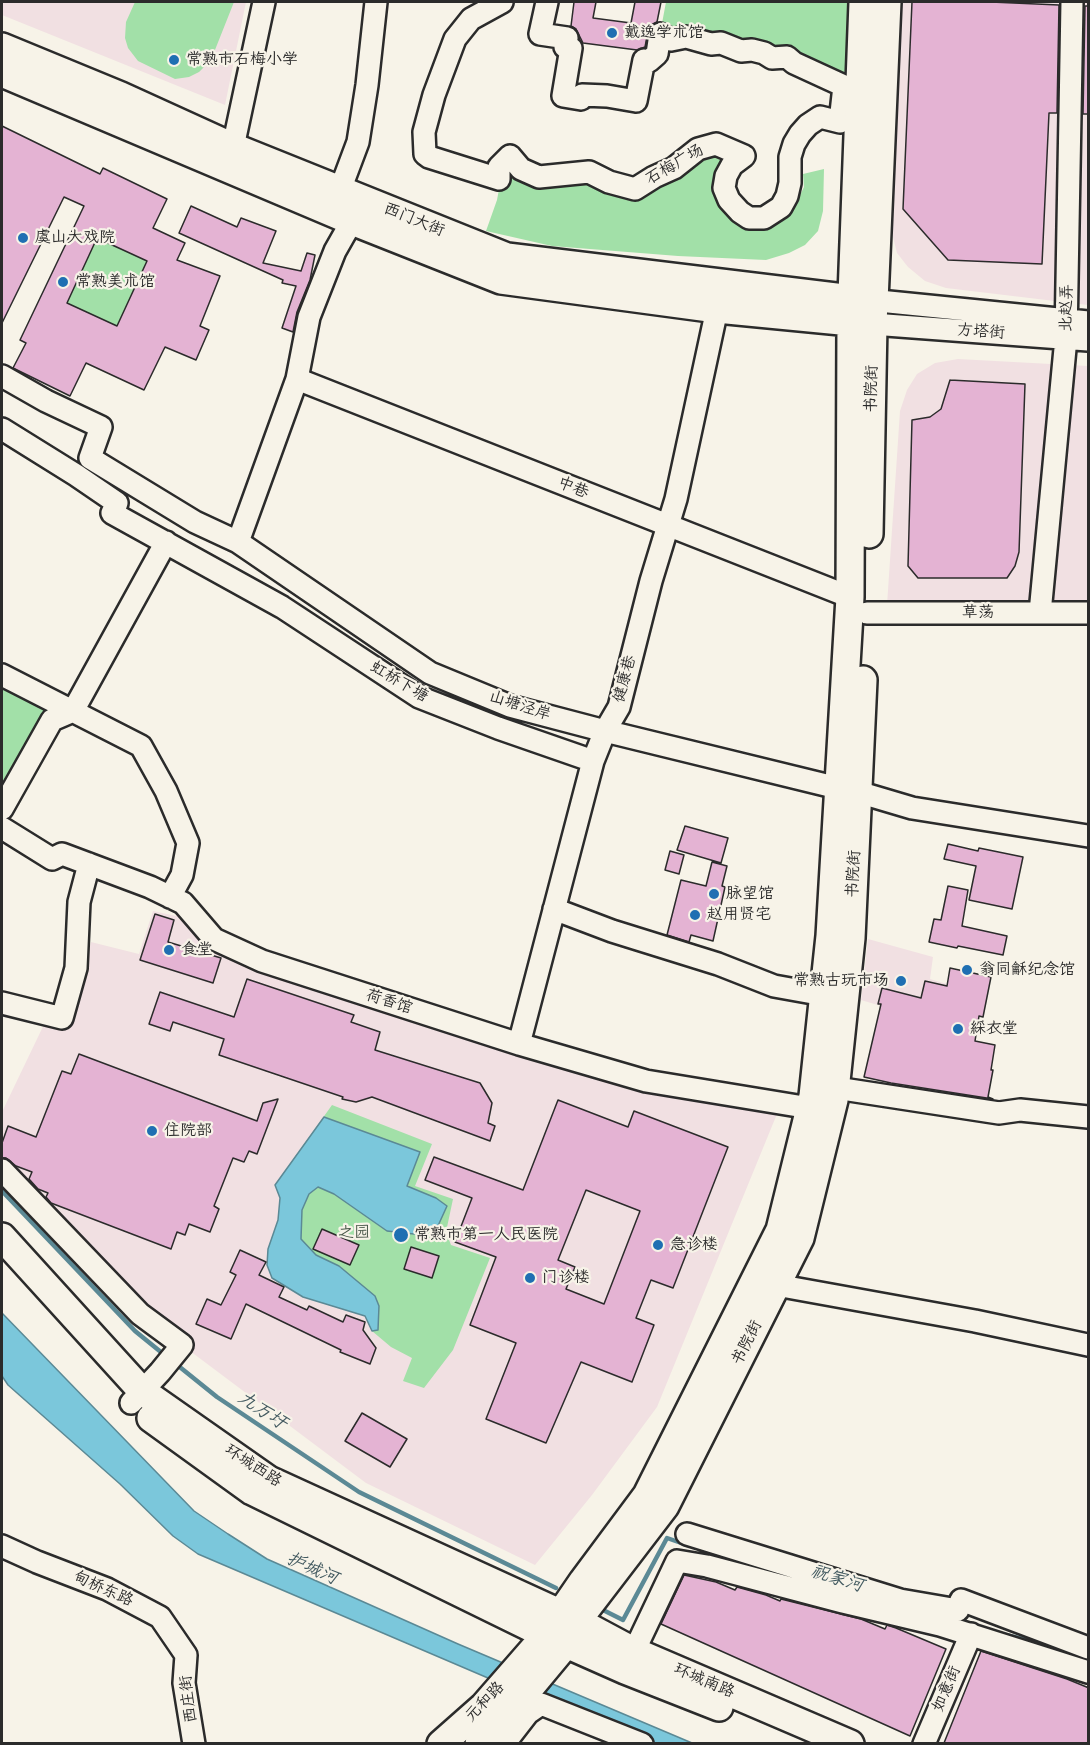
<!DOCTYPE html>
<meta charset="utf-8">
<style>
body{margin:0}
#map{position:relative;width:1090px;height:1745px;overflow:hidden;background:#f7f3e8;font-family:Pangolin,sans-serif}
canvas{display:block}
.frame{position:absolute;inset:0;border:3px solid #2b2b2b;pointer-events:none}
</style>
<div id="map">
<canvas width="1090" height="1745"></canvas>
<div class="frame"></div>
</div>
<script>
const ctx = document.querySelector('canvas').getContext('2d');
ctx.lineJoin = 'round';
function paint(path, color) { ctx.fillStyle = color; ctx.fill(path, 'evenodd'); }
const shape = rows => new Path2D(rows.map(r => 'M' + r).join(''));
function strokePath(path, color, width, dash) { ctx.strokeStyle = color; ctx.lineWidth = width; ctx.lineCap = dash ? 'butt' : 'round'; ctx.setLineDash(dash || []); ctx.stroke(path); }
function drawText(font, color, halo, rows, align = 'center') {
  ctx.font = font + ' Pangolin,"LXGW WenKai TC",sans-serif'; ctx.lineWidth = 4.5; ctx.setLineDash([]); ctx.textBaseline = 'middle'; ctx.strokeStyle = halo; ctx.fillStyle = color; for (const [text, x, y, turn = 0] of rows) {
    ctx.save(); ctx.translate(x, y); ctx.rotate((+turn || 0) * Math.PI / 180); ctx.textAlign = isNaN(turn) ? turn : align; if (halo) ctx.strokeText(text, 0, 0); ctx.fillText(text, 0, 0); ctx.restore();
  }
}
paint(shape([
 [2,2,246,2,225,105,2,15],
 [901,2,1088,2,1088,305,946,288,925,281,908,267,897,253,892,233,892,203],
 [958,359,1088,366,1088,601,887,605,900,411,907,390,917,374,935,363],
 [180,907,228,959,263,973,593,1078,779,1109,657,1407,592,1495,535,1565,366,1483,182,1345,2,1164,2,1112,49,1014,69,1023,91,942,139,954,153,911,176,916],
 [868,939,933,957,930,979,947,984,938,1023,861,1000]
]), '#f1e0e2');
paint(shape([
 [135,2,234,2,211,60,199,72,189,77,175,79,138,61,128,48,125,38,126,22],
 [666,2,849,2,844,86,794,63,660,34],
 [698,149,735,151,724,188,770,222,782,219,791,213,804,187,803,174,824,169,823,211,818,231,805,245,789,253,766,260,678,256,552,246,486,231,497,200,500,184,499,167,589,172,635,188],
 [97,238,147,261,117,326,67,303],
 [2,680,54,707,2,788],
 [332,1105,432,1144,415,1186,453,1199,446,1232,451,1245,490,1258,453,1350,424,1388,403,1381,412,1358,391,1347,372,1331,365,1316,303,1297,272,1278,267,1265,268,1249,278,1220,280,1198,275,1185]
]), '#a2e0a8');
const water = shape([
 [324,1117,420,1152,407,1186,436,1198,447,1206,437,1228,414,1234,387,1231,334,1194,318,1187,309,1194,302,1210,301,1239,316,1255,339,1266,375,1296,379,1306,378,1330,372,1331,365,1316,303,1297,272,1278,267,1265,268,1249,278,1220,280,1198,275,1185,324,1117],
 [2,1313,194,1511,228,1534,267,1559,458,1644,692,1743,640,1743,198,1554,173,1536,120,1484,8,1385,2,1376,2,1313]
]);
paint(water, '#7bc7db');
strokePath(water, '#5b8995', 1.5);
strokePath(shape([
 [2,1191,135,1331,167,1357],
 [176,1364,217,1397,359,1492,556,1588],
 [707,1551,770,1572],
 [601,1609,623,1620,667,1538,687,1545],
 [1001,1634,1032,1641,1053,1650]
]), '#5b8995', 4.5);
const building = shape([
 [574,2,596,2,593,18,631,23,635,2,661,2,657,22,649,27,645,47,637,50,583,43,576,29,571,26,574,2],
 [912,2,991,2,1059,5,1057,113,1049,113,1042,264,948,260,903,209,912,2],
 [1085,6,1089,6,1089,114,1083,114,1085,6],
 [2,126,100,174,103,168,167,199,153,228,185,243,177,260,220,276,200,326,209,330,196,360,165,347,144,390,86,363,70,396,13,368,26,343,20,340,84,206,64,197,2,323,2,126],
 [97,238,147,261,117,326,67,303,97,238],
 [191,206,237,227,241,218,276,231,263,263,301,271,307,253,315,255,310,280,297,312,293,332,282,328,296,286,282,283,283,280,179,233,191,206],
 [950,380,1025,384,1019,552,1015,566,1007,578,918,578,908,566,912,420,930,417,941,409,950,380],
 [685,826,728,838,721,863,677,850,685,826],
 [948,844,978,851,979,848,1023,857,1012,909,969,900,976,866,944,859,948,844],
 [670,851,684,855,679,874,665,870,670,851],
 [712,862,727,866,722,886,725,887,713,941,691,935,689,942,667,935,681,880,706,886,712,862],
 [948,886,968,890,962,926,1007,936,1003,955,958,946,957,948,929,942,934,919,941,920,948,886],
 [155,914,174,920,168,942,221,958,213,983,140,960,155,914],
 [950,968,991,977,983,1017,979,1016,975,1041,995,1045,991,1070,993,1070,988,1097,993,1099,891,1083,864,1077,881,1004,878,1004,882,988,921,998,925,981,947,986,950,968],
 [247,979,354,1015,351,1022,380,1032,375,1050,480,1083,492,1103,488,1123,495,1126,490,1141,372,1097,356,1102,342,1099,343,1097,219,1055,224,1039,173,1022,170,1031,149,1024,160,992,234,1017,247,979],
 [79,1054,257,1121,263,1103,278,1099,257,1154,249,1151,244,1162,233,1158,214,1206,219,1209,210,1232,189,1224,185,1235,177,1232,171,1249,51,1203,46,1197,48,1193,38,1189,29,1179,32,1172,16,1166,6,1158,2,1158,2,1143,8,1126,36,1137,62,1071,71,1074,79,1054],
 [558,1100,628,1127,634,1111,728,1147,673,1288,651,1280,636,1318,654,1325,632,1382,581,1362,546,1443,486,1419,516,1343,470,1325,496,1257,455,1242,472,1198,425,1180,434,1157,523,1190,558,1100],
 [586,1190,640,1211,604,1304,566,1289,575,1267,558,1260,586,1190],
 [322,1229,359,1245,350,1265,313,1249,322,1229],
 [411,1247,439,1256,432,1278,404,1269,411,1247],
 [240,1250,266,1262,259,1275,284,1287,279,1297,307,1310,309,1306,343,1322,346,1315,365,1322,363,1330,376,1348,370,1364,340,1352,341,1350,246,1304,231,1339,196,1324,207,1299,221,1305,236,1275,230,1272,240,1250],
 [362,1413,407,1439,390,1467,345,1441,362,1413],
 [684,1575,716,1582,735,1590,737,1587,766,1595,780,1601,781,1599,861,1619,885,1629,887,1625,896,1628,946,1649,910,1736,661,1624,684,1575],
 [981,1651,1067,1679,1089,1688,1089,1743,944,1743,981,1651]
]);
paint(building, '#e4b3d3');
strokePath(building, '#2b2b2b', 1.5);
const minor = shape([
 [502,2,471,19,455,39,434,95,424,132,425,154,429,157,499,179,499,167,510,156,521,169,539,177,589,172,609,182,635,189,654,177,674,168,698,149,716,144,744,156,732,165,726,176,724,188,729,200,740,212,749,218,764,218,781,207,787,196,790,183,790,157,794,144,800,134,808,125,820,117,840,122,844,86,794,63,787,57,772,58,764,53,752,50,741,51,721,43,711,44,686,37,671,40,660,34,657,54,649,61,644,60,636,101,607,96,582,95,581,99,563,96,571,48,565,47,567,38,540,34,547,2],
 [233,147,264,2],
 [340,190,358,142,367,85,376,2],
 [859,299,1088,322],
 [859,323,1088,340],
 [2,376,46,401,101,427,90,458,195,522,238,542,430,673,510,706,605,731,838,788],
 [297,379,850,597],
 [2,429,76,475,117,503,112,513,282,607,419,697,498,728,593,761],
 [238,542,297,379,309,317,335,251,352,221],
 [867,613,1088,613],
 [1040,613,1066,338,1072,2],
 [2,675,141,746,166,791,188,843,182,875,170,897],
 [858,792,912,808,1088,836],
 [2,809,52,720,73,711,166,542],
 [2,828,52,859,62,854,150,887,183,903,214,939,262,961,519,1044,646,1081,810,1108],
 [554,909,612,931,718,964,774,986,824,995],
 [2,1003,62,1018,76,968,79,902,89,864],
 [519,1044,593,761,605,731,619,707,651,581,676,499,717,309],
 [836,1088,999,1113,1020,1110,1088,1117],
 [2,1170,140,1314,182,1345,160,1372,131,1403],
 [776,1285,975,1321,1088,1345],
 [687,1534,900,1600,958,1610,961,1600,1088,1648],
 [2,1546,37,1562,107,1589,160,1617,186,1655,184,1683,194,1744],
 [628,1664,677,1561,707,1566,843,1602,940,1625,1088,1672],
 [504,1744,528,1713,541,1704,642,1744],
 [924,1744,971,1634]
]);
const major = shape([
 [2,47,121,96,233,147,507,257,852,299],
 [2,73,352,221,501,280,717,309,851,322],
 [869,534,873,324,887,2],
 [2,1237,142,1391,269,1480,577,1621,633,1651,850,1744],
 [151,1418,252,1491,546,1635,625,1670,719,1707],
 [441,1744,484,1706,546,1635,583,1581,647,1495,780,1230,813,1096,830,936,850,597,851,322,863,2],
 [479,1744,502,1721,566,1644,577,1621,665,1506,800,1238,834,1100,851,938,863,680]
]);
strokePath(minor, '#2b2b2b', 26);
strokePath(major, '#2b2b2b', 32);
strokePath(minor, '#f7f3e8', 21);
strokePath(major, '#f7f3e8', 27);
for (const [x, y, r, color] of [
 [612,33,6,"#1f6fb2"],
 [174,60,6,"#1f6fb2"],
 [23,238,6,"#1f6fb2"],
 [63,282,6,"#1f6fb2"],
 [714,894,6,"#1f6fb2"],
 [695,915,6,"#1f6fb2"],
 [169,950,6,"#1f6fb2"],
 [967,970,6,"#1f6fb2"],
 [901,981,6,"#1f6fb2"],
 [958,1029,6,"#1f6fb2"],
 [152,1131,6,"#1f6fb2"],
 [401,1235,8,"#1f6fb2"],
 [658,1245,6,"#1f6fb2"],
 [530,1278,6,"#1f6fb2"]
]) { const dot = new Path2D(); dot.arc(x, y, r, 0, 2 * Math.PI); ctx.fillStyle = color; ctx.fill(dot); strokePath(dot, '#f7f3e8', 2); }
drawText('16px', '#2b2b2b', '#f7f3e8', [
 ["戴逸学术馆",624,33],
 ["常熟市石梅小学",186,60],
 ["虞山大戏院",35,238],
 ["常熟美术馆",75,282],
 ["脉望馆",726,894],
 ["赵用贤宅",707,915],
 ["食堂",181,950],
 ["翁同龢纪念馆",979,970],
 ["常熟古玩市场",889,981,"right"],
 ["綵衣堂",970,1029],
 ["住院部",164,1131],
 ["常熟市第一人民医院",414,1235],
 ["急诊楼",670,1245],
 ["门诊楼",542,1278]
], 'left');
drawText('16px', '#2b2b2b', '#f7f3e8', [
 ["石梅广场",675,165,-30],
 ["西门大街",414,220,22],
 ["北赵弄",1067,308,-89],
 ["方塔街",981,332,4],
 ["书院街",872,389,-89],
 ["中巷",573,488,22],
 ["草荡",978,613],
 ["健康巷",625,679,-75],
 ["虹桥下塘",399,682,31],
 ["山塘泾岸",520,706,18],
 ["书院街",854,874,-87],
 ["荷香馆",389,1002,18],
 ["书院街",747,1343,-63],
 ["环城西路",253,1466,33],
 ["甸桥东路",103,1589,24],
 ["环城南路",704,1681,23],
 ["如意街",947,1689,-67],
 ["西庄街",189,1699,-97],
 ["元和路",485,1702,-46]
]);
drawText('16px', '#49584a', '#f7f3e8', [
 ["之园",354,1233]
]);
drawText('italic 18px', '#435a60', '#f7f3e8', [
 ["九万圩",262,1411,34],
 ["护城河",312,1569,24],
 ["祝家河",837,1579,17]
]);
</script>
